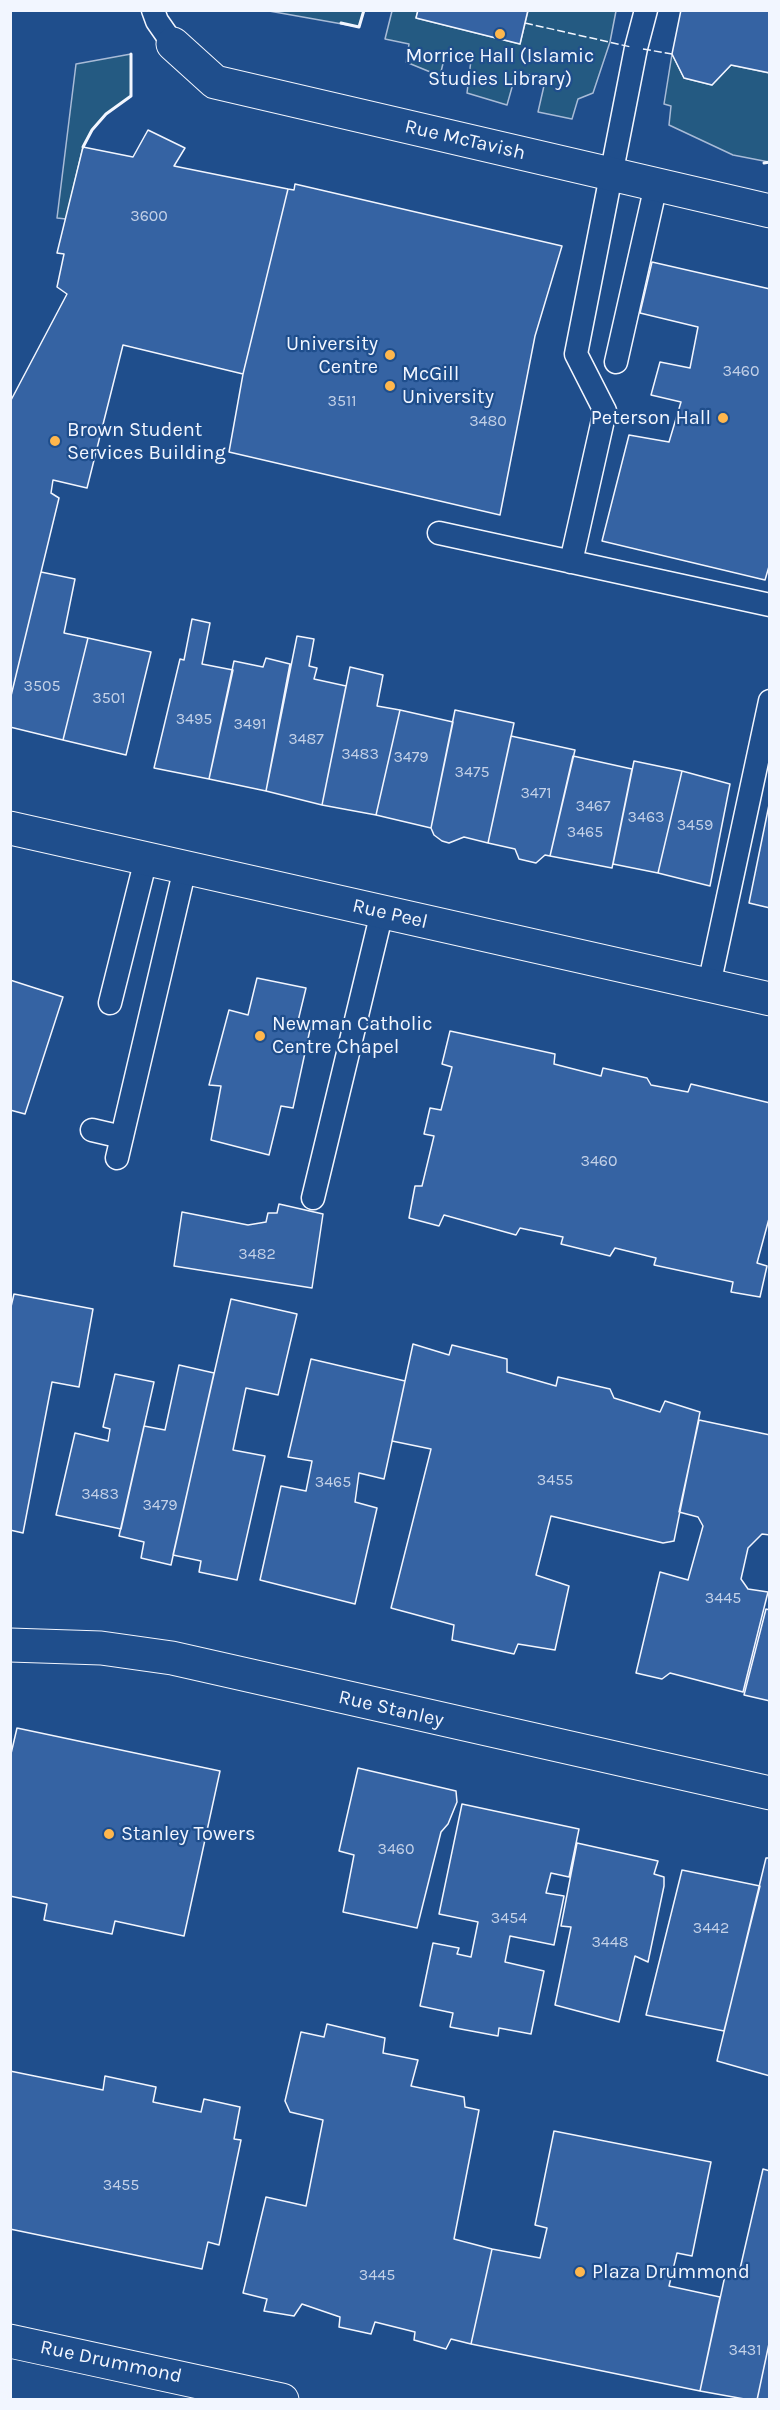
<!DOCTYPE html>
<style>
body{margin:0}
#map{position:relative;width:780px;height:2410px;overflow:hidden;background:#1f4e8c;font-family:Karla,sans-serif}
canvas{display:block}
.frame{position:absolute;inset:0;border:12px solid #f2f6ff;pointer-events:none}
</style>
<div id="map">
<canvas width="780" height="2410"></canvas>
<div class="frame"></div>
</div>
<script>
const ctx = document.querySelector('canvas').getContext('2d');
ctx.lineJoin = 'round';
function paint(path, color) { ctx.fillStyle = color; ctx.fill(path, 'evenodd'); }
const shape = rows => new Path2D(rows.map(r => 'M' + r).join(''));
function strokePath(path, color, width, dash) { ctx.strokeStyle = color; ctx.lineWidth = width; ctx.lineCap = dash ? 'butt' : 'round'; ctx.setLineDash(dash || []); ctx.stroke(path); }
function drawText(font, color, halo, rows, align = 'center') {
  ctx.font = font + ' Karla,sans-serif'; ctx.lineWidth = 4.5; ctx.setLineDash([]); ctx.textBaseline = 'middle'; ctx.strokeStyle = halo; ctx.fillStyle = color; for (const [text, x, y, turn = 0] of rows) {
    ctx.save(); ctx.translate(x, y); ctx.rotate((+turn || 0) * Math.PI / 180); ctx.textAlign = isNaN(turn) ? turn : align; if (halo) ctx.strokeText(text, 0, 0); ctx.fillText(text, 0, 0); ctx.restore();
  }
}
const green = shape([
 [269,11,364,11,359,27,269,11],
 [392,11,418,11,416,18,520,44,528,11,616,11,610,42,593,93,578,99,572,119,538,112,546,77,516,73,507,105,467,93,471,60,445,55,440,76,406,62,409,44,385,39,392,11],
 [131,54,131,96,106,114,92,130,83,147,66,219,57,218,76,64,131,54],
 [672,54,684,78,712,85,731,65,769,73,769,162,733,155,669,125,671,106,664,104,672,54]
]);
paint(green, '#245a82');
strokePath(green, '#a8bbd7', 1.5);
const building = shape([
 [418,10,528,10,520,44,416,18,418,10],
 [681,10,770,10,770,73,731,65,712,85,684,78,672,54,681,10],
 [148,130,185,148,174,166,288,189,243,374,123,345,87,488,53,480,51,493,59,498,10,700,10,402,67,294,57,287,64,254,57,253,83,147,133,157,148,130],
 [295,184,562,246,535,336,500,515,229,452,243,374,288,189,294,190,295,184],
 [652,262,770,289,770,563,765,580,602,541,629,435,669,442,681,402,651,395,660,362,690,368,698,327,640,313,652,262],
 [41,572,75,579,64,633,88,638,63,740,10,727,10,700,41,572],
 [192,619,210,623,202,664,233,670,209,779,154,768,180,659,184,660,192,619],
 [297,636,314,639,309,666,317,668,314,679,346,686,322,805,266,791,297,636],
 [88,638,151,652,126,755,63,740,88,638],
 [266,658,290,664,266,791,209,779,234,661,263,667,266,658],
 [350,667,383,675,377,706,400,710,376,815,322,805,350,667],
 [400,710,453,722,431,828,376,815,400,710],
 [455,710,514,723,488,843,464,837,449,843,442,841,434,835,431,828,455,710],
 [511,736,575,750,550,856,545,855,536,863,519,859,515,849,488,843,511,736],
 [573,756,632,769,612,868,550,856,573,756],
 [634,761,682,771,658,873,613,864,634,761],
 [682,771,730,784,710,886,658,873,682,771],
 [770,800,770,908,749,903,770,800],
 [257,978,306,988,298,1021,311,1025,293,1108,281,1106,269,1155,211,1140,221,1086,209,1085,229,1010,248,1015,257,978],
 [10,980,63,997,25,1114,10,1110,10,980],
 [450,1031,555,1054,554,1064,601,1076,603,1068,647,1078,651,1085,688,1092,691,1084,770,1103,770,1215,757,1263,767,1266,760,1297,731,1292,733,1282,654,1265,656,1258,615,1248,610,1256,561,1244,563,1237,520,1228,516,1235,444,1215,439,1226,409,1218,415,1186,422,1186,434,1136,424,1134,430,1108,441,1110,452,1067,442,1064,450,1031],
 [279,1204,323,1214,312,1288,174,1266,182,1212,248,1225,266,1222,268,1213,277,1213,279,1204],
 [14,1294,93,1309,79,1387,52,1382,23,1533,10,1530,10,1311,14,1294],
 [231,1299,297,1314,278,1395,246,1388,233,1450,265,1456,237,1580,199,1572,201,1561,173,1555,231,1299],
 [413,1344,449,1355,452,1345,507,1359,507,1372,556,1386,558,1377,610,1389,614,1398,660,1412,665,1401,700,1412,674,1541,663,1543,551,1516,536,1575,569,1586,555,1650,518,1644,514,1654,452,1640,454,1625,391,1608,431,1449,392,1441,413,1344],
 [311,1359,405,1381,384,1479,359,1473,355,1502,377,1508,355,1604,260,1580,281,1486,306,1491,312,1461,288,1457,311,1359],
 [179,1365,214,1373,171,1565,141,1558,144,1542,119,1536,144,1426,165,1430,179,1365],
 [115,1374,154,1382,121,1529,56,1515,75,1433,108,1441,110,1429,103,1427,115,1374],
 [699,1420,770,1435,770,1535,762,1534,748,1548,741,1579,748,1589,768,1592,743,1692,670,1673,662,1679,636,1673,660,1572,688,1580,703,1526,698,1517,679,1512,699,1420],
 [766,1609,770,1610,770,1701,744,1695,766,1609],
 [17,1728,220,1771,184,1936,115,1921,112,1934,44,1920,47,1904,10,1896,10,1758,17,1728],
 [358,1768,456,1791,457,1802,448,1824,441,1832,417,1928,343,1912,354,1855,339,1851,358,1768],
 [462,1804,579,1829,569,1877,551,1873,546,1893,564,1896,554,1945,510,1936,505,1962,544,1971,531,2034,499,2028,498,2036,450,2027,453,2013,420,2006,433,1943,459,1948,457,1954,471,1957,478,1922,439,1914,462,1804],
 [577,1843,658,1861,654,1874,664,1877,664,1886,648,1962,635,1956,619,2022,555,2005,571,1927,561,1926,577,1843],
 [766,1858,770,1858,770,2076,717,2061,766,1858],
 [682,1870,760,1886,724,2031,646,2015,682,1870],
 [327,2024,385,2038,383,2053,418,2060,411,2086,464,2097,465,2107,479,2110,454,2239,492,2249,471,2344,451,2339,446,2349,414,2340,415,2332,375,2322,371,2334,339,2327,340,2317,302,2304,294,2316,264,2311,267,2299,243,2293,266,2197,306,2206,323,2120,290,2112,285,2101,301,2032,324,2037,327,2024],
 [10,2071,103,2090,105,2076,156,2087,153,2102,201,2112,204,2099,240,2107,234,2139,241,2140,219,2245,208,2242,202,2269,10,2229,10,2071],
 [554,2131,711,2162,692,2256,677,2253,669,2286,720,2297,700,2391,471,2344,492,2249,540,2258,547,2228,535,2225,554,2131],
 [763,2169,770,2171,770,2339,757,2400,750,2400,700,2391,726,2271,740,2269,763,2169],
 [770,2339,770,2400,757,2400,770,2339]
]);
paint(building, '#3563a3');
strokePath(building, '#f2f6ff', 1.5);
const lane = shape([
 [153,10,157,21,173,44],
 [616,362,656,185],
 [439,533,770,605],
 [571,562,605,411,576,354,636,48,646,10],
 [709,985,770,701],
 [110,1003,146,859],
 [92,1130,122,1137],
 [117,1158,185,868],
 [313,1198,382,912]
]);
const street = shape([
 [173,44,215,82,770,211],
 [10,1645,101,1648,172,1658,770,1793],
 [10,2341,282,2400]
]);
const secondary = shape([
 [10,828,770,999]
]);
strokePath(lane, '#f2f6ff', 25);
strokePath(street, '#f2f6ff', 35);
strokePath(secondary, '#f2f6ff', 35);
strokePath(lane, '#1f4e8c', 22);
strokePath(street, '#1f4e8c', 33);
strokePath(secondary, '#1f4e8c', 33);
strokePath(shape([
 [525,23,631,47],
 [643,49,672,54]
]), '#f2f6ff', 1.5, [8, 3]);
strokePath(shape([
 [341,23,359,27,364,10],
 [83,147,92,130,106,114,131,96,131,54],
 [764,163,770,162]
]), '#f2f6ff', 3);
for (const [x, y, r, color] of [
 [500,34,6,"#ffb74d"],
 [390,355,6,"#ffb74d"],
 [390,386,6,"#ffb74d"],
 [723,418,6,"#ffb74d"],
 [55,441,6,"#ffb74d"],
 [260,1036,6,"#ffb74d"],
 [109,1834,6,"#ffb74d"],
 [580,2272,6,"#ffb74d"]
]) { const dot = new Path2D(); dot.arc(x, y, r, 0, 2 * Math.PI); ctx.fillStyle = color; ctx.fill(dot); strokePath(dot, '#1f4e8c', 2); }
drawText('16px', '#c3d1e8', null, [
 ["3600",149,216],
 ["3460",741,371],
 ["3511",342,401],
 ["3480",488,421],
 ["3505",42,686],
 ["3501",109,698],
 ["3495",194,719],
 ["3491",250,724],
 ["3487",306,739],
 ["3483",360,754],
 ["3479",411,757],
 ["3475",472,772],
 ["3471",536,793],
 ["3467",593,806],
 ["3463",646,817],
 ["3459",695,825],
 ["3465",585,832],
 ["3460",599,1161],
 ["3482",257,1254],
 ["3455",555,1480],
 ["3465",333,1482],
 ["3483",100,1494],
 ["3479",160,1505],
 ["3445",723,1598],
 ["3460",396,1849],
 ["3454",509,1918],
 ["3442",711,1928],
 ["3448",610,1942],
 ["3455",121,2185],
 ["3445",377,2275],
 ["3431",745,2350]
]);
drawText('20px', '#f2f6ff', '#1f4e8c', [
 ["Morrice Hall (Islamic",500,56,"center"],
 ["Studies Library)",500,79,"center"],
 ["University",378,344,"right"],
 ["Centre",378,367,"right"],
 ["McGill",402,374],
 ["University",402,397],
 ["Peterson Hall",711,418,"right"],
 ["Brown Student",67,430],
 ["Services Building",67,453],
 ["Newman Catholic",272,1024],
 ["Centre Chapel",272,1047],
 ["Stanley Towers",121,1834],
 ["Plaza Drummond",592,2272]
], 'left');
drawText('20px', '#f2f6ff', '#1f4e8c', [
 ["Rue McTavish",465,140,13],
 ["Rue Peel",390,914,13],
 ["Rue Stanley",391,1709,13],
 ["Rue Drummond",111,2362,12]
]);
</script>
